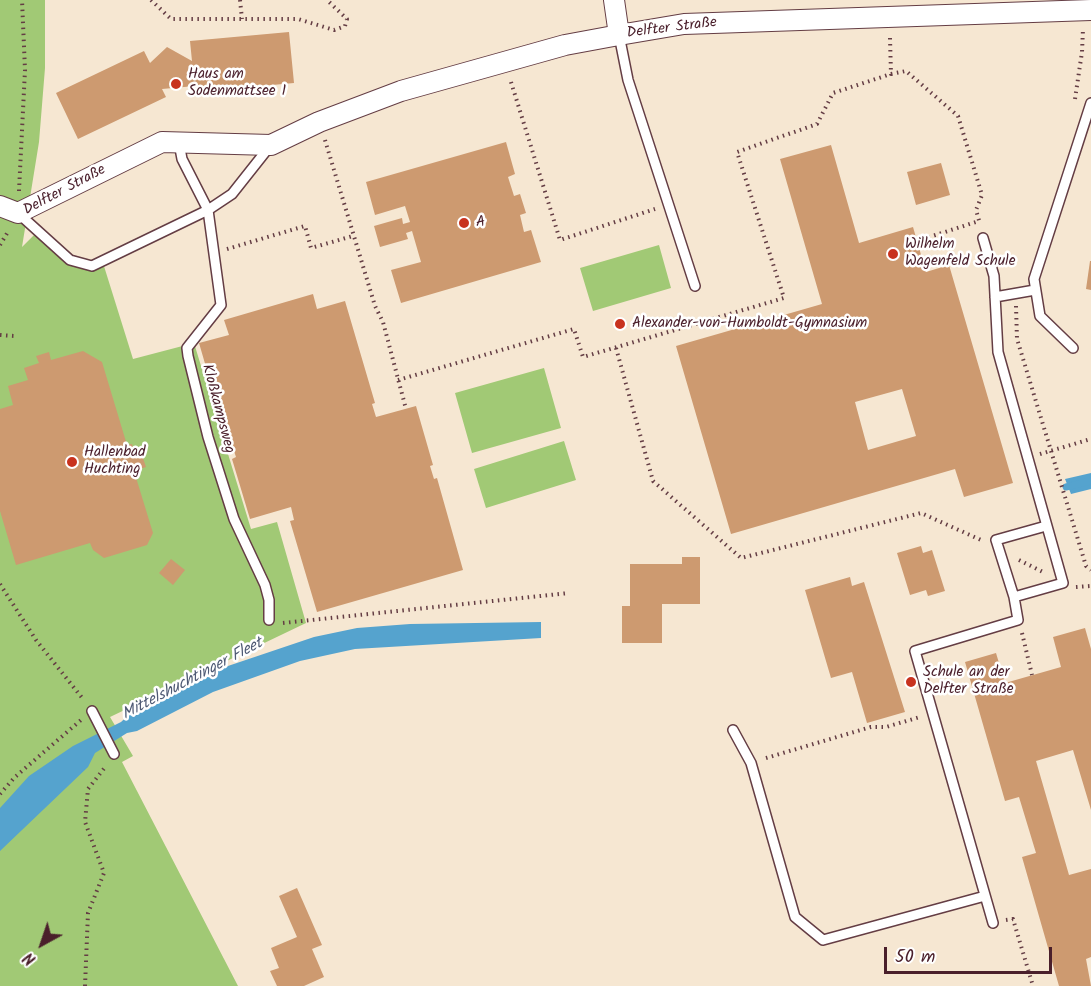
<!DOCTYPE html>
<meta charset="utf-8">
<style>
body{margin:0}
#map{position:relative;width:1091px;height:986px;overflow:hidden;background:#f6e7d2;font-family:Kalam,sans-serif}
canvas{display:block}
.north{position:absolute;left:12px;top:914px;width:60px;height:60px;-webkit-text-stroke:4px #fff;paint-order:stroke;rotate:220deg;font-size:16px;font-weight:700;line-height:24px;text-align:center;color:#4a1f2b}
.north::after{content:'';display:block;margin:auto;width:21px;height:27px;background:#4a1f2b;clip-path:polygon(50% 0,100% 100%,50% 72%,0 100%)}
.scale{position:absolute;left:884px;top:947px;width:168px;height:27px;box-sizing:border-box;border:3px solid #4a1f2b;border-top:0;padding-left:8px;font-size:18px;line-height:21px;white-space:nowrap;color:#4a1f2b;-webkit-text-stroke:4px #fff;paint-order:stroke}
</style>
<div id="map">
<canvas width="1091" height="986"></canvas>
<div class="north">N</div>
<div class="scale">50 m</div>
</div>
<script>
const ctx = document.querySelector('canvas').getContext('2d');
ctx.lineJoin = 'round';
function paint(path, color) { ctx.fillStyle = color; ctx.fill(path, 'evenodd'); }
const shape = rows => new Path2D(rows.map(r => 'M' + r).join(''));
function strokePath(path, color, width, dash) { ctx.strokeStyle = color; ctx.lineWidth = width; ctx.lineCap = dash ? 'butt' : 'round'; ctx.setLineDash(dash || []); ctx.stroke(path); }
function drawText(font, color, halo, rows, align = 'center') {
  ctx.font = font + ' Kalam,sans-serif'; ctx.lineWidth = 5; ctx.setLineDash([]); ctx.textBaseline = 'middle'; ctx.strokeStyle = halo; ctx.fillStyle = color; for (const [text, x, y, turn = 0] of rows) {
    ctx.save(); ctx.translate(x, y); ctx.rotate((+turn || 0) * Math.PI / 180); ctx.textAlign = isNaN(turn) ? turn : align; if (halo) ctx.strokeText(text, 0, 0); ctx.fillText(text, 0, 0); ctx.restore();
  }
}
paint(shape([
 [0,0,45,0,45,68,39,142,22,247,36,233,69,264,103,263,133,359,194,343,251,529,277,522,306,623,110,717,133,756,122,762,238,986,0,986],
 [659,245,671,288,593,311,580,268],
 [544,368,561,428,472,453,455,393],
 [564,441,576,480,486,508,474,469]
]), '#a1c975');
paint(shape([
 [1091,473,1091,489,1071,494,1065,479],
 [541,622,541,638,355,649,300,661,213,692,137,731,127,733,95,753,88,767,0,851,0,808,29,776,73,746,121,722,134,710,222,668,314,637,357,628,410,624]
]), '#55a3ce');
strokePath(shape([
 [1066,487,1091,481]
]), '#55a3ce', 7);
paint(shape([
 [289,32,294,83,195,92,195,86,162,89,166,97,78,139,56,93,144,51,150,63,167,47,192,61,190,41],
 [506,142,515,174,508,177,514,196,520,194,526,213,520,215,524,232,531,230,541,262,401,303,391,270,421,262,412,231,406,233,408,239,380,247,374,226,402,218,403,224,410,222,405,206,375,215,366,182],
 [831,145,859,243,913,227,926,272,949,265,1013,483,964,497,955,469,731,534,676,346,822,304,780,159],
 [902,389,916,436,868,450,855,402],
 [941,163,950,195,916,205,907,172],
 [1090,261,1091,261,1091,290,1086,289],
 [313,294,317,309,345,301,375,403,372,404,376,417,416,406,433,465,430,466,434,479,437,478,463,570,317,612,290,521,294,520,291,507,250,519,232,459,236,457,232,445,229,446,199,343,229,335,224,320],
 [83,351,102,362,127,445,132,444,136,457,142,455,146,467,134,471,153,533,147,545,104,558,93,550,90,543,16,565,0,511,0,409,13,405,8,386,28,380,24,368,39,363,36,356,49,352,51,360],
 [921,546,923,553,932,550,945,591,928,596,926,590,910,595,897,553],
 [682,557,700,557,700,604,662,604,662,643,622,643,622,606,630,606,630,564,682,564],
 [171,559,185,570,173,585,159,573],
 [850,577,852,586,864,582,905,712,867,723,852,672,831,678,805,590],
 [1085,628,1091,649,1091,810,1073,750,1036,761,1069,875,1091,869,1091,957,1086,959,1091,986,1059,986,1022,857,1036,853,1019,797,1005,801,965,662,996,653,1005,683,1061,667,1053,637],
 [297,888,322,945,312,949,324,977,304,986,277,986,270,971,279,968,271,948,297,937,279,896]
]), '#cd9a70');
const service = shape([
 [619,35,628,80,695,286],
 [179,143,182,159,208,210,221,305,187,348,188,356,208,437,234,519,265,585,269,600,269,620],
 [18,213,70,260,92,266,208,210,232,194,270,146],
 [983,238,994,276,998,352,1063,583,1014,597,996,540,1046,526],
 [995,297,1035,290],
 [1073,348,1040,316,1034,279,1091,103],
 [92,711,114,754],
 [733,730,751,763,795,917,823,940,985,896],
 [993,923,915,651,1018,620,1014,597]
]);
const minor = shape([
 [614,0,619,35],
 [0,206,18,213,162,142,271,145,319,122,401,91,565,45,619,35,684,24,1091,10]
]);
strokePath(service, '#643d44', 12);
strokePath(minor, '#643d44', 22);
strokePath(shape([
 [151,0,171,19,298,19,334,30,345,26,347,19,327,0],
 [240,0,242,19],
 [890,38,891,74,906,71,958,116,982,195,976,210,980,224],
 [511,82,560,240,655,209],
 [1075,99,1082,52,1083,29],
 [325,140,375,306,383,322,406,409],
 [19,191,25,70,22,0],
 [917,241,979,221],
 [0,245,9,230],
 [227,249,305,226,311,248,353,236],
 [1016,306,1017,339,1086,566,1091,570],
 [0,335,15,336],
 [616,348,653,481,741,558,921,513,981,540],
 [398,380,574,329,583,357,784,298,737,152,817,124,833,93,891,74],
 [1040,454,1091,439],
 [1019,560,1045,573],
 [0,584,36,640,83,699],
 [1076,587,1091,586],
 [283,623,569,593],
 [1022,633,1032,675],
 [766,758,871,727,886,727,920,717],
 [0,794,15,777,81,720],
 [1006,920,1013,919,1033,986],
 [85,986,88,913,104,873,85,822,88,789,106,766]
]), '#643d44', 4, [1.5, 4.5]);
strokePath(service, '#fff', 9);
strokePath(minor, '#fff', 20);
for (const [x, y, r, color] of [
 [176,84,6,"#c8321e"],
 [464,223,6,"#c8321e"],
 [893,254,6,"#c8321e"],
 [620,324,6,"#c8321e"],
 [72,462,6,"#c8321e"],
 [911,682,6,"#c8321e"]
]) { const dot = new Path2D(); dot.arc(x, y, r, 0, 2 * Math.PI); ctx.fillStyle = color; ctx.fill(dot); strokePath(dot, '#fff', 2); }
drawText('15px', '#4a1f2b', '#fff', [
 ["Delfter Straße",672,29,-7],
 ["Delfter Straße",65,191,-28],
 ["Kloßkampsweg",217,409,75]
]);
drawText('15px', '#4a1f2b', '#fff', [
 ["Haus am",188,75],
 ["Sodenmattsee 1",188,92],
 ["A",476,223],
 ["Wilhelm",905,245],
 ["Wagenfeld Schule",905,262],
 ["Alexander-von-Humboldt-Gymnasium",632,324],
 ["Hallenbad",84,453],
 ["Huchting",84,470],
 ["Schule an der",923,673],
 ["Delfter Straße",923,690]
], 'left');
drawText('italic 16px', '#4f5a74', '#fff', [
 ["Mittelshuchtinger Fleet",193,680,-28]
]);
</script>
